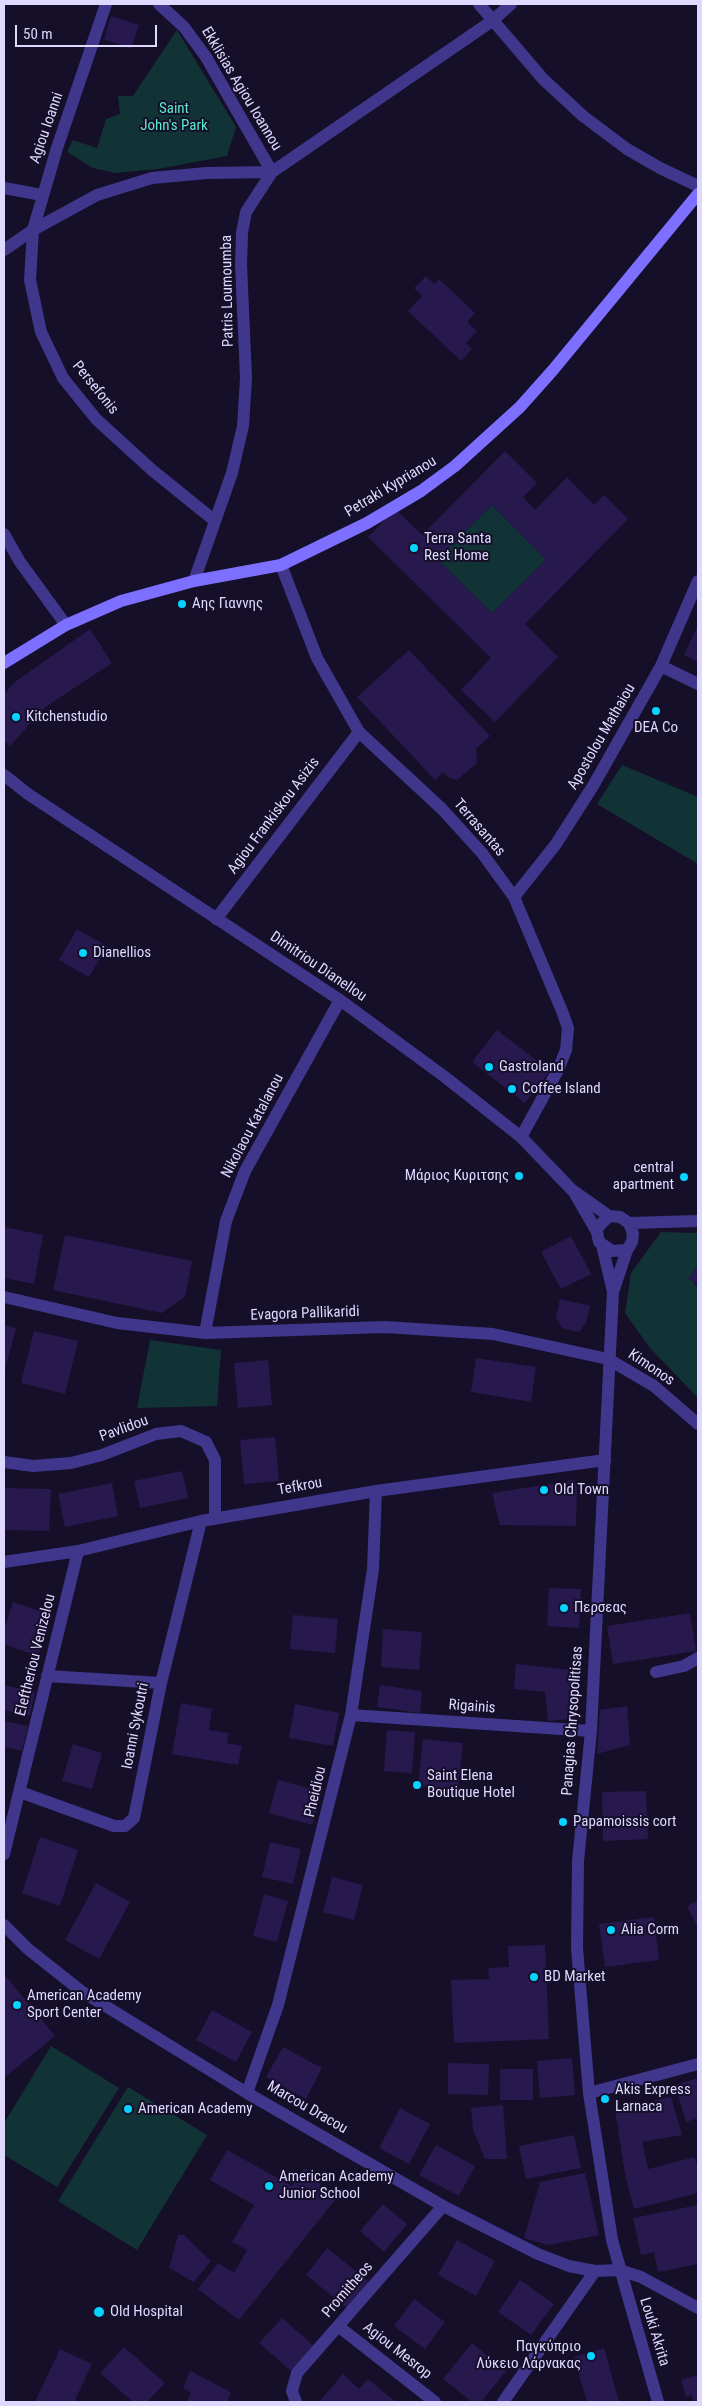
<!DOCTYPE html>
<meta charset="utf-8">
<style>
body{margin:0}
#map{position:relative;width:702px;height:2406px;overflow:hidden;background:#150f2a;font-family:"Roboto Condensed",sans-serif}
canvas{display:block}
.frame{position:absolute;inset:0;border:5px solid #dfd8ff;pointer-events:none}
.scale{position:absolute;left:15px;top:25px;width:142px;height:22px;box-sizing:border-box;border:2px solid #dfd8ff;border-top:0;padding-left:6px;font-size:15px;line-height:18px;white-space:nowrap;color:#dfd8ff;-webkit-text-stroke:4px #150f2a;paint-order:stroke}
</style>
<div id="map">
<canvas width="702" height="2406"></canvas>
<div class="frame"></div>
<div class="scale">50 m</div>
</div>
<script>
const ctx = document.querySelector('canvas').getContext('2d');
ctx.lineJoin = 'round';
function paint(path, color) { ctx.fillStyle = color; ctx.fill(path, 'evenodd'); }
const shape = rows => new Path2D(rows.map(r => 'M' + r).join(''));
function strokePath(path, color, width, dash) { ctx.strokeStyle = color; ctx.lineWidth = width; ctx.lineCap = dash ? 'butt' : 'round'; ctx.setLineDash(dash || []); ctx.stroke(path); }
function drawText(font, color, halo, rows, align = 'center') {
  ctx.font = font + ' "Roboto Condensed",sans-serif'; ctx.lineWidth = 4; ctx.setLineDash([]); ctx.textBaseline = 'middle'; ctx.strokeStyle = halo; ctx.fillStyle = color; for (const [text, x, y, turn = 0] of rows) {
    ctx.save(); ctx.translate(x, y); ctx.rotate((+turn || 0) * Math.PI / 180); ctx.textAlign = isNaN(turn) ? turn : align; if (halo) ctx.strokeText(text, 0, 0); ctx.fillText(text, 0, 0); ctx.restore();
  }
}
paint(shape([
 [177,30,236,127,227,156,158,169,115,173,93,168,67,152,73,140,97,148,106,119,120,114,118,96,133,96],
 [492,505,546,560,492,613,437,559],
 [622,765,698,797,698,864,597,804],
 [661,1232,698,1233,698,1266,689,1278,698,1288,698,1398,650,1348,625,1313,631,1273],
 [150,1340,221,1350,217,1406,137,1408],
 [51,2046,119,2088,57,2187,4,2155,4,2123],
 [128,2087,207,2135,137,2250,58,2201]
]), '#113335');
paint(shape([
 [111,16,139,25,131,49,104,39],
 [426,276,434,284,439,279,475,313,467,322,477,331,466,343,472,349,461,361,408,311,422,296,414,288],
 [505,451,537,483,523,497,535,510,567,477,594,505,604,495,628,519,525,624,558,657,495,722,461,690,491,658,368,537,395,509,422,535],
 [492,505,546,560,492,613,437,559],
 [698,625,698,662,684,655],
 [90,629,112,663,44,708,10,746,4,741,5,693,15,682],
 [409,650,490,736,476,749,477,763,457,780,448,777,443,772,435,780,357,697],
 [77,929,107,946,89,977,59,960],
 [497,1030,550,1071,525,1103,472,1062],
 [4,1227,43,1235,34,1284,4,1278],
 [65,1235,192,1261,185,1297,162,1313,53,1290],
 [571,1236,591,1274,561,1289,541,1252],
 [698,1266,698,1285,688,1279],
 [560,1299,590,1306,586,1323,579,1332,562,1328,556,1318],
 [4,1325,16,1328,4,1374],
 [34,1331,78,1341,65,1394,21,1383],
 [476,1358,536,1367,531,1402,471,1392],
 [268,1360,272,1405,238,1408,234,1363],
 [275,1437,279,1481,244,1484,240,1440],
 [182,1471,188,1498,140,1508,134,1481],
 [574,1479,577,1487,576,1526,500,1525,492,1493,564,1482],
 [112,1483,118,1516,65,1527,58,1494],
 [4,1488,51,1489,49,1531,4,1530],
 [549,1588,581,1589,579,1628,547,1626],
 [13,1602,52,1615,38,1656,4,1644,4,1630],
 [690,1613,696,1651,613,1664,607,1626],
 [293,1615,338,1619,335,1653,290,1649],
 [383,1629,422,1632,419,1670,381,1667],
 [516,1664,571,1670,570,1719,548,1721,545,1692,514,1689],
 [4,1685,35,1692,30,1716,4,1710],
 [380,1685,422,1691,420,1713,377,1707],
 [181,1703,212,1709,209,1730,229,1733,227,1743,242,1746,238,1765,172,1754],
 [295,1704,339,1713,333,1746,289,1738],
 [627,1706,630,1745,597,1754,600,1710],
 [4,1721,28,1726,22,1751,4,1747],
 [387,1730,415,1732,412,1773,384,1771],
 [423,1739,463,1743,458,1790,418,1786],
 [73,1744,102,1753,92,1789,62,1781],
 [278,1780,322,1792,312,1825,269,1813],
 [646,1791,648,1839,603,1841,602,1792],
 [40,1837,78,1850,60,1906,22,1893],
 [270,1842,301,1849,293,1884,262,1877],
 [332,1877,363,1885,354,1920,323,1912],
 [96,1883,130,1902,99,1959,65,1940],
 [264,1894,288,1901,277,1942,253,1936],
 [698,1901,698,1928,687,1906],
 [654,1917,659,1960,605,1967,599,1924],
 [545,1945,549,2039,454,2043,451,1980,489,1979,488,1968,509,1967,508,1946],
 [4,1974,55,2036,4,2078],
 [212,2010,252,2032,236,2062,196,2040],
 [283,2047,322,2068,306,2099,266,2077],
 [572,2058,575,2095,540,2098,537,2061],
 [448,2063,489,2064,488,2095,448,2094],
 [500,2069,533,2069,533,2100,500,2100],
 [698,2078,698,2118,686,2122,675,2085],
 [671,2097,682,2135,642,2142,648,2169,695,2157,698,2171,698,2193,634,2209,625,2174,615,2110],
 [503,2105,507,2159,485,2159,473,2130,471,2108],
 [400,2108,430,2124,409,2164,379,2148],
 [574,2135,581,2168,526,2179,519,2146],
 [436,2145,475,2166,459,2196,419,2175],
 [227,2150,292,2186,305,2168,335,2200,239,2320,198,2289,218,2263,234,2273,247,2250,232,2242,254,2205,210,2180],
 [585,2173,599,2235,548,2245,524,2238,540,2182],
 [383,2204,407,2224,384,2252,360,2231],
 [698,2205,698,2264,658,2272,654,2252,641,2255,633,2218],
 [178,2235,184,2235,211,2261,194,2282,169,2268],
 [457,2240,495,2261,476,2296,438,2275],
 [327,2248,369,2282,347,2308,306,2275],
 [520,2280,554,2304,531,2335,498,2312],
 [414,2299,445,2322,425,2349,394,2326],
 [282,2318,314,2346,291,2371,259,2343],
 [472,2343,506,2371,481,2402,472,2402,443,2379],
 [124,2347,165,2383,147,2402,133,2402,100,2373],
 [604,2348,619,2402,587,2402,574,2357],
 [60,2349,92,2364,74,2402,35,2402],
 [190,2371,231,2392,227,2402,187,2402,191,2392,183,2388],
 [343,2374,359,2389,368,2379,396,2402,319,2402],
 [698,2375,698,2402,694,2402,691,2395,686,2397,681,2380]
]), '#27194d');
strokePath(shape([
 [106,4,57,148,33,230,30,280,41,332,63,378,96,419,152,470,215,521],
 [479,4,543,79,583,116,627,149,660,168,698,186],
 [4,188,42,195],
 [4,250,33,230,97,195,152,178,207,173,272,172,206,57,184,27,159,4],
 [4,534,20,562,66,625],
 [661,666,698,684],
 [359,732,442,809,482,853,514,897,562,1011,568,1028,566,1050,558,1070,521,1137],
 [514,897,556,844,593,786,661,666,698,581],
 [4,1297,117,1323,205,1333,385,1327,493,1334,608,1359],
 [205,1333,226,1221,245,1171,340,1000],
 [4,1462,33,1466,71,1463,102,1455,156,1434,181,1431,206,1442,215,1460,215,1519],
 [4,1562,78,1551,201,1521,295,1505,376,1491,605,1460],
 [656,1672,684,1666,698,1658],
 [47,1676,161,1683],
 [351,1715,591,1731],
 [20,1792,114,1826,125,1826,134,1818,161,1683,201,1521],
 [4,1854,78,1551],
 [4,1925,28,1949,81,1991,247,2093,443,2206,538,2254,569,2266,595,2271,619,2270,641,2277,698,2308],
 [247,2093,278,2005,351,1715,373,1569,376,1491],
 [589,2093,698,2064],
 [338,2326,435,2402],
 [296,2402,292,2391,297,2373,443,2206],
 [503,2402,595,2271]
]), '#40378c', 12);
strokePath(shape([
 [194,581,232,473,243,426,246,378,241,264,242,233,246,212,272,172,492,21,511,4],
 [4,775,28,794,340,1000,445,1077,521,1137,572,1190,609,1216],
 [216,919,359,732,317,658,281,565],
 [575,1194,597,1232],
 [629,1223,698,1221],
 [602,1245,613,1292],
 [627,1250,612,1251,599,1242,597,1232,598,1227,609,1216,620,1217,629,1223,633,1233,632,1242,627,1250,613,1292,591,1731,578,1861,577,1948,589,2093,612,2240,658,2402],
 [608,1359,654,1386,698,1424]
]), '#40378c', 12);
strokePath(shape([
 [4,663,66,625,121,601,194,581,281,565,367,523,421,491,455,466,520,407,553,370,698,194]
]), '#7d6fff', 12);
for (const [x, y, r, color] of [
 [414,548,5,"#04d4ff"],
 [182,604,5,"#04d4ff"],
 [656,711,5,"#04d4ff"],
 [16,717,5,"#04d4ff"],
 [83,953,5,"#04d4ff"],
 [489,1067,5,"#04d4ff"],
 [512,1089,5,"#04d4ff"],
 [519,1176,5,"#04d4ff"],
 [684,1177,5,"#04d4ff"],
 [544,1490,5,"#04d4ff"],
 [564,1608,5,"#04d4ff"],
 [417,1785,5,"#04d4ff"],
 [563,1822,5,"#04d4ff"],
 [611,1930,5,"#04d4ff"],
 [534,1977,5,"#04d4ff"],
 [17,2005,5,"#04d4ff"],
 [605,2099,5,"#04d4ff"],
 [128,2109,5,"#04d4ff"],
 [269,2186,5,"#04d4ff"],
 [99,2312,6,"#04d4ff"],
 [591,2356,5,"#04d4ff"]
]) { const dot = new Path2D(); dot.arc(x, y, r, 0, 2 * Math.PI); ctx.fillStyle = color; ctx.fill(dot); strokePath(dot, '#150f2a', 2); }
drawText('15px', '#dfd8ff', '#150f2a', [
 ["Ekklisias Agiou Ioannou",241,89,59],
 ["Agiou Ioanni",47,128,-71],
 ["Patris Loumoumba",228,291,-91],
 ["Persefonis",95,388,51],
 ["Petraki Kyprianou",391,487,-31],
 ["Apostolou Mathaiou",602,737,-60],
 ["Agiou Frankiskou Asizis",274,816,-53],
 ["Terrasantas",479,828,49],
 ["Dimitriou Dianellou",318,967,34],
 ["Nikolaou Katalanou",253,1126,-62],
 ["Evagora Pallikaridi",305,1314,-2],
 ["Kimonos",651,1368,34],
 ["Pavlidou",124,1429,-20],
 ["Tefkrou",300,1487,-10],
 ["Eleftheriou Venizelou",36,1655,-76],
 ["Rigainis",472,1707,4],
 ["Panagias Chrysopolitisas",573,1721,-86],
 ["Ioanni Sykoutri",136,1726,-79],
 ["Pheidiou",316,1792,-77],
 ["Marcou Dracou",307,2108,30],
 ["Promitheos",348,2290,-49],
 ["Louki Akrita",654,2332,73],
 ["Agiou Mesrop",397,2351,38]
]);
drawText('15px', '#5be8cf', '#150f2a', [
 ["Saint",174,109],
 ["John's Park",174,126]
]);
drawText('15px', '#dfd8ff', '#150f2a', [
 ["Terra Santa",424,539],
 ["Rest Home",424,556],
 ["Αης Γιαννης",192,604],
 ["Kitchenstudio",26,717],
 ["DEA Co",656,728,"center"],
 ["Dianellios",93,953],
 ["Gastroland",499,1067],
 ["Coffee Island",522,1089],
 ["central",674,1168,"right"],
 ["apartment",674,1185,"right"],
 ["Μάριος Κυριτσης",509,1176,"right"],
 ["Old Town",554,1490],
 ["Περσεας",574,1608],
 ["Saint Elena",427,1776],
 ["Boutique Hotel",427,1793],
 ["Papamoissis cort",573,1822],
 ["Alia Corm",621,1930],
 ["BD Market",544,1977],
 ["American Academy",27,1996],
 ["Sport Center",27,2013],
 ["Akis Express",615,2090],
 ["Larnaca",615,2107],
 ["American Academy",138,2109],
 ["American Academy",279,2177],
 ["Junior School",279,2194],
 ["Old Hospital",110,2312],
 ["Παγκύπριο",581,2347,"right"],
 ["Λύκειο Λάρνακας",581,2364,"right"]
], 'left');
</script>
